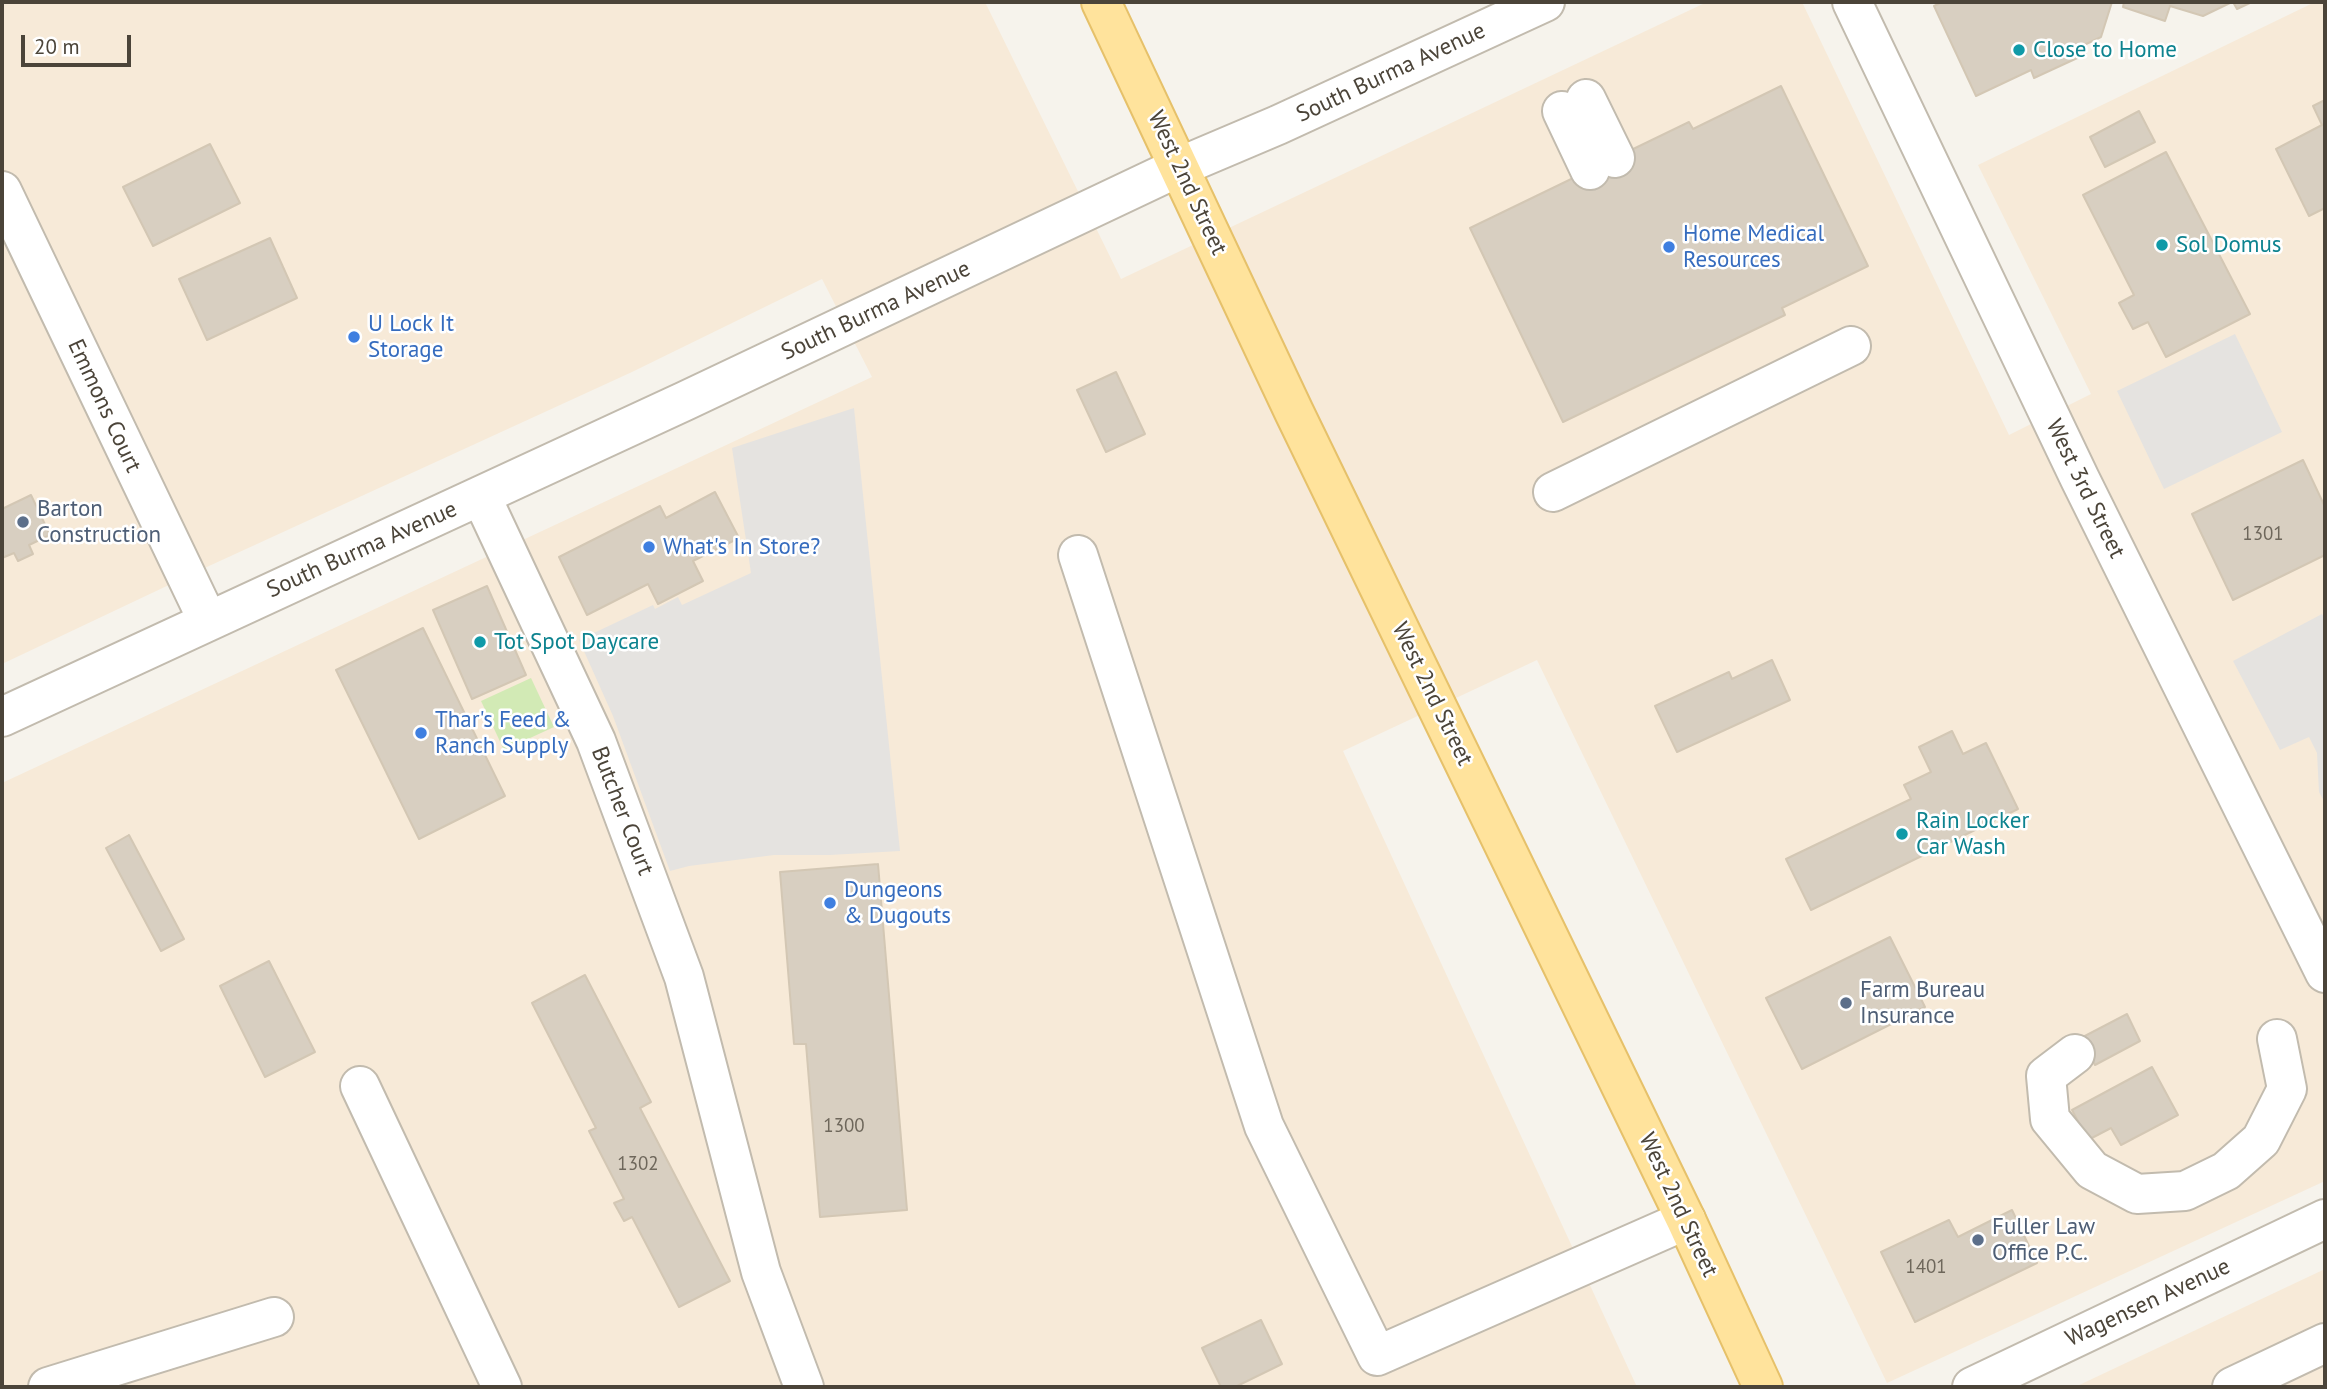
<!DOCTYPE html>
<style>
body{margin:0}
#map{position:relative;width:2327px;height:1389px;overflow:hidden;background:#f6f3ec;font-family:"PT Sans",sans-serif}
canvas{display:block}
.frame{position:absolute;inset:0;border:4px solid #4b4439;pointer-events:none}
.scale{position:absolute;left:21px;top:35px;width:110px;height:32px;box-sizing:border-box;border:4px solid #4b4439;border-top:0;padding-left:9px;font-size:21px;line-height:24px;white-space:nowrap;color:#4b4439;-webkit-text-stroke:5px #fff;paint-order:stroke}
</style>
<div id="map">
<canvas width="2327" height="1389"></canvas>
<div class="frame"></div>
<div class="scale">20 m</div>
</div>
<script>
const ctx = document.querySelector('canvas').getContext('2d');
ctx.lineJoin = 'round';
function paint(path, color) { ctx.fillStyle = color; ctx.fill(path, 'evenodd'); }
const shape = rows => new Path2D(rows.map(r => 'M' + r).join(''));
function strokePath(path, color, width, dash) { ctx.strokeStyle = color; ctx.lineWidth = width; ctx.lineCap = dash ? 'butt' : 'round'; ctx.setLineDash(dash || []); ctx.stroke(path); }
function drawText(font, color, halo, rows, align = 'center') {
  ctx.font = font + ' "PT Sans",sans-serif'; ctx.lineWidth = 5; ctx.setLineDash([]); ctx.textBaseline = 'middle'; ctx.strokeStyle = halo; ctx.fillStyle = color; for (const [text, x, y, turn = 0] of rows) {
    ctx.save(); ctx.translate(x, y); ctx.rotate((+turn || 0) * Math.PI / 180); ctx.textAlign = isNaN(turn) ? turn : align; if (halo) ctx.strokeText(text, 0, 0); ctx.fillText(text, 0, 0); ctx.restore();
  }
}
paint(shape([
 [2,2,985,2,1121,279,1707,2,1802,2,2009,435,2091,394,1978,165,2315,2,2325,2,2325,1181,1887,1383,1537,660,1343,751,1637,1387,2,1387,2,783,872,377,822,279,632,372,209,566,2,664],
 [2325,1269,2325,1387,2075,1387]
]), '#f7ead8');
paint(shape([
 [531,678,554,727,504,750,481,701]
]), '#d2eab5');
paint(shape([
 [2235,334,2282,432,2164,489,2117,391],
 [854,408,900,851,830,855,774,855,689,866,670,871,613,716,579,640,653,605,655,609,678,597,682,605,751,573,732,448],
 [2322,614,2325,620,2325,803,2319,792,2317,753,2309,737,2280,750,2233,661]
]), '#e5e3e0');
const building = shape([
 [1942,2,2112,2,2101,37,2082,46,2086,54,2034,78,2031,70,1976,96,1934,6,1942,2],
 [2124,2,2232,2,2203,16,2170,6,2165,21,2123,7,2124,2],
 [2233,2,2252,2,2237,9,2233,2],
 [1781,86,1868,266,1782,308,1785,315,1563,422,1470,228,1689,122,1693,129,1781,86],
 [2325,100,2325,208,2309,216,2276,149,2322,125,2313,106,2325,100],
 [2139,111,2155,142,2105,167,2090,137,2139,111],
 [210,144,240,203,153,246,123,187,210,144],
 [2166,152,2250,314,2166,357,2148,322,2133,329,2119,303,2134,295,2083,195,2166,152],
 [270,238,297,298,207,340,179,279,270,238],
 [1116,372,1145,434,1106,452,1077,390,1116,372],
 [2303,460,2325,507,2325,555,2233,600,2192,514,2303,460],
 [715,492,739,538,693,561,703,581,658,604,648,584,587,615,559,557,660,506,666,518,715,492],
 [31,495,50,535,29,545,33,554,18,561,14,553,2,558,2,509,31,495],
 [487,586,526,675,472,699,433,610,487,586],
 [423,628,505,796,419,839,336,670,423,628],
 [1772,660,1790,700,1677,752,1655,706,1729,672,1732,679,1772,660],
 [1952,731,1963,754,1986,743,2018,809,1811,910,1786,859,1911,799,1904,785,1931,772,1919,747,1952,731],
 [129,835,184,939,161,951,106,848,129,835],
 [878,864,907,1210,820,1217,806,1044,794,1044,780,872,878,864],
 [1890,937,1925,1007,1802,1069,1766,998,1890,937],
 [269,961,315,1052,265,1077,220,986,269,961],
 [585,975,651,1102,640,1108,730,1281,679,1307,632,1217,624,1221,614,1203,624,1199,589,1131,596,1128,532,1003,585,975],
 [2127,1014,2140,1041,2095,1065,2081,1038,2127,1014],
 [2152,1067,2178,1115,2121,1145,2111,1128,2088,1140,2072,1110,2152,1067],
 [2012,1210,2037,1263,1915,1322,1881,1252,1949,1220,1958,1237,2012,1210],
 [1261,1320,1282,1364,1235,1387,1221,1387,1202,1348,1261,1320]
]);
paint(building, '#d8cfc1');
strokePath(building, '#d3c7b4', 2);
const minor = shape([
 [1852,2,2080,479,2325,973],
 [1586,99,1615,158],
 [1562,111,1590,170],
 [2,191,208,621],
 [1553,492,1851,346],
 [481,496,596,741,684,977,761,1272,804,1387],
 [1078,555,1264,1126,1377,1356,1686,1220],
 [2,717,685,401,1179,167,1278,125,1545,2],
 [2075,1054,2046,1076,2050,1119,2092,1170,2137,1194,2185,1191,2226,1171,2261,1140,2287,1089,2277,1039],
 [360,1086,502,1387],
 [48,1387,274,1317],
 [1972,1387,2325,1219],
 [2232,1387,2325,1343]
]);
const major = shape([
 [1101,2,1294,412,1686,1220,1763,1387]
]);
strokePath(minor, '#c2bbae', 42);
strokePath(major, '#e6c16a', 42);
strokePath(minor, '#fff', 38);
strokePath(major, '#ffe39c', 38);
for (const [x, y, r, color] of [
 [2019,50,7,"#0f9aa8"],
 [2162,245,7,"#0f9aa8"],
 [1669,247,7,"#3f7fe0"],
 [354,337,7,"#3f7fe0"],
 [23,522,7,"#5c6f8a"],
 [649,547,7,"#3f7fe0"],
 [480,642,7,"#0f9aa8"],
 [421,733,7,"#3f7fe0"],
 [1902,834,7,"#0f9aa8"],
 [830,903,7,"#3f7fe0"],
 [1846,1003,7,"#5c6f8a"],
 [1978,1240,7,"#5c6f8a"]
]) { const dot = new Path2D(); dot.arc(x, y, r, 0, 2 * Math.PI); ctx.fillStyle = color; ctx.fill(dot); strokePath(dot, '#fff', 2.5); }
drawText('19px', '#6e675b', null, [
 ["1301",2263,535],
 ["1300",844,1127],
 ["1302",638,1165],
 ["1401",1926,1268]
]);
drawText('23px', '#0d838f', '#fff', [
 ["Close to Home",2033,50],
 ["Sol Domus",2176,245],
 ["Tot Spot Daycare",494,642],
 ["Rain Locker",1916,821],
 ["Car Wash",1916,847]
], 'left');
drawText('23px', '#4b4439', '#fff', [
 ["South Burma Avenue",1391,73,-25],
 ["West 2nd Street",1187,183,65],
 ["South Burma Avenue",876,311,-25],
 ["Emmons Court",104,406,65],
 ["West 3rd Street",2085,489,64],
 ["South Burma Avenue",362,550,-24],
 ["West 2nd Street",1432,694,64],
 ["Butcher Court",622,811,69],
 ["West 2nd Street",1678,1205,65],
 ["Wagensen Avenue",2148,1303,-25]
]);
drawText('23px', '#366cbe', '#fff', [
 ["Home Medical",1683,234],
 ["Resources",1683,260],
 ["U Lock It",368,324],
 ["Storage",368,350],
 ["What's In Store?",663,547],
 ["Thar's Feed &",435,720],
 ["Ranch Supply",435,746],
 ["Dungeons",844,890],
 ["& Dugouts",844,916]
], 'left');
drawText('23px', '#4e5e75', '#fff', [
 ["Barton",37,509],
 ["Construction",37,535],
 ["Farm Bureau",1860,990],
 ["Insurance",1860,1016],
 ["Fuller Law",1992,1227],
 ["Office P.C.",1992,1253]
], 'left');
</script>
